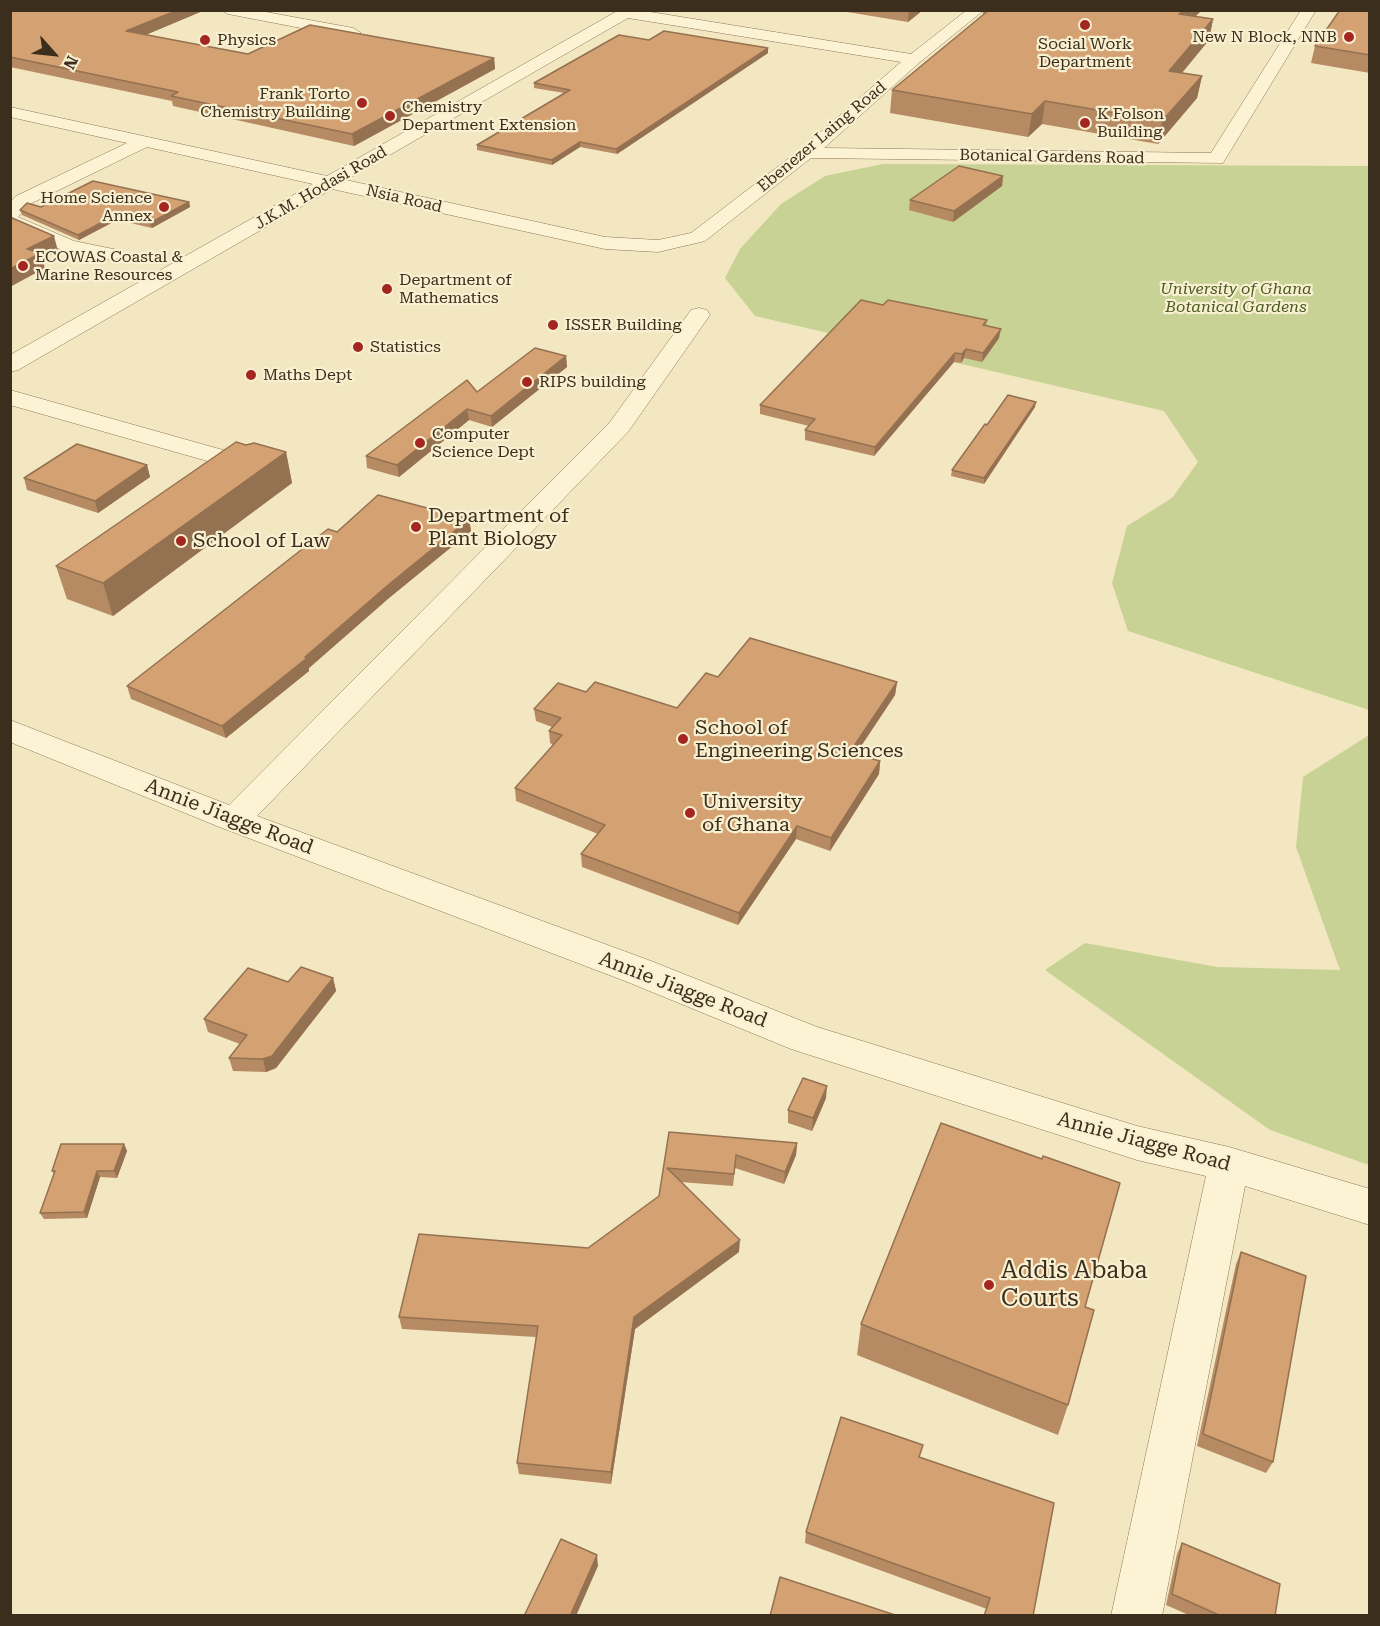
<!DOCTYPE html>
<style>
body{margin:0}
#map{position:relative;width:1380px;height:1626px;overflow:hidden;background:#f2e7c1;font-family:"Roboto Serif",serif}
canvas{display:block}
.frame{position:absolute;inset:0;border:12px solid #3c2e1c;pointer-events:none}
.north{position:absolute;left:24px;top:24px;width:60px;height:60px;-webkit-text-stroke:4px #f9f0d2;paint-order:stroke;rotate:117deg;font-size:16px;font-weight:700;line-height:24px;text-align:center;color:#3c2e1c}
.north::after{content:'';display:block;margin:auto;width:21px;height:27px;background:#3c2e1c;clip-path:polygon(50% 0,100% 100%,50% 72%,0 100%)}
</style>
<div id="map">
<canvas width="1380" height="1626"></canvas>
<div class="frame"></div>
<div class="north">N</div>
</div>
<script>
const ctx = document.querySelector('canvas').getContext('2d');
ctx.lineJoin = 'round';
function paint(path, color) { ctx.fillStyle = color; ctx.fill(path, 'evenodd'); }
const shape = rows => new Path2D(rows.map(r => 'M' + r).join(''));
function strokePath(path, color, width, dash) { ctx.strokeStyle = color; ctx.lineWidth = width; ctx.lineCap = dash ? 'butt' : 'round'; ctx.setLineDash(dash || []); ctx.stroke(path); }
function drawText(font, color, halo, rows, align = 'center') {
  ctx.font = font + ' "Roboto Serif",serif'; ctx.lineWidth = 4.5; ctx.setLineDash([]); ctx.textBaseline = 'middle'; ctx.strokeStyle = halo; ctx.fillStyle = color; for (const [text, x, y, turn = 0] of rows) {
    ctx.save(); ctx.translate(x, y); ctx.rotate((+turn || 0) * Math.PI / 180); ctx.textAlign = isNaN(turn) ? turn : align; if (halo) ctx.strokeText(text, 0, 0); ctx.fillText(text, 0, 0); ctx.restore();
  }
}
paint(shape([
 [883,164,1369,166,1369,710,1128,631,1112,583,1127,526,1172,498,1198,462,1164,411,755,316,725,278,740,249,781,204,825,176],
 [1369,735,1369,1165,1270,1130,1045,970,1085,943,1217,967,1340,970,1296,847,1303,777]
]), '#c7d294');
const minor = shape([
 [221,10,255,10,353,28,361,33,353,38,228,14,221,10],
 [619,10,638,10,911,54,967,10,984,10,920,62,824,148,1211,153,1301,10,1316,10,1223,163,811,158,705,241,658,252,605,249,332,189,18,370,10,372,10,355,313,184,147,147,30,204,18,217,74,241,118,250,121,254,118,258,111,260,62,250,10,227,10,202,16,196,127,143,10,117,10,107,327,176,619,10],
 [628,18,901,62,801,149,691,233,658,240,605,237,346,180,628,18],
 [699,308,707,310,710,315,628,432,257,816,651,961,817,1027,1137,1126,1229,1147,1370,1189,1370,1225,1245,1186,1162,1616,1111,1616,1206,1176,1137,1160,791,1049,625,981,222,828,10,742,10,720,229,805,610,422,691,310,699,308],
 [10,390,262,461,266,466,262,471,253,474,10,405,10,390]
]);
strokePath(minor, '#8e7756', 1);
paint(minor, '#fcf3d5');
paint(shape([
 [10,10,205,10,145,35,248,54,494,58,495,69,354,146,173,106,172,101,10,67],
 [835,10,923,10,908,22],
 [983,10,1202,10,1195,17,1213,19,1209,40,1182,73,1202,76,1197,98,1158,144,1042,124,1028,137,890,113,892,90,985,14,983,14],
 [1370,10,1370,73,1311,63,1315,46],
 [649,40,768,48,768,53,617,154,580,147,552,165,477,150,477,145,564,93,534,88,534,83],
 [1003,176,1002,186,953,222,909,210,910,200],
 [189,202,190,207,152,228,117,220,79,240,22,215,20,210,41,207],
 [883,305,987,320,986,326,999,338,982,362,964,358,961,363,954,362,874,456,805,440,805,430,809,426,760,414,760,405],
 [566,356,567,367,492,427,469,420,399,477,367,468,366,456,477,392],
 [1035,407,984,484,951,476,952,470,987,425],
 [246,445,286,452,292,483,113,616,67,599,56,566],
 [147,465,150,477,98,513,27,490,24,478],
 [469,519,471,531,389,598,309,668,309,671,226,738,131,699,127,686,337,532],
 [718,677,897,682,895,695,856,754,880,761,879,774,830,851,796,839,738,925,582,867,581,854,598,834,516,801,515,788,553,745,550,743,549,731,552,727,536,721,534,709,586,692,677,708],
 [333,978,336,991,276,1068,266,1072,233,1071,229,1058,240,1044,208,1032,204,1019,288,982],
 [826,1098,812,1131,788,1123,788,1110],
 [669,1132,797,1143,796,1155,784,1184,735,1168,733,1186,680,1182,739,1252,635,1329,611,1484,519,1474,517,1463,536,1337,402,1329,399,1317,588,1248,659,1196],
 [124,1144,127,1151,117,1178,100,1177,87,1218,44,1219,40,1213,54,1174,52,1171],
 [1241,1252,1273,1462,1266,1473,1197,1446,1236,1264],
 [1085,1307,1068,1405,1058,1435,857,1355,861,1324],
 [920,1457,1033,1616,987,1609,805,1543,806,1532],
 [1182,1543,1275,1616,1191,1616,1166,1605,1177,1554]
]), '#b68a63');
paint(shape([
 [178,10,205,10,129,42,126,31],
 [909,10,923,10,908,22],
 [1184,10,1202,10,1175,35,1179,14],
 [1213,19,1209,40,1165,93,1169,71],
 [768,48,768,53,617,154,616,149],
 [494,58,495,69,354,146,352,134],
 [1202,76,1197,98,1158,144,1162,121],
 [1045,101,1042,124,1028,137,1032,114],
 [580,142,580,147,552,165,552,160],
 [1003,176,1002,186,953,222,954,211],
 [189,202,190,207,152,228,150,223],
 [116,215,117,220,79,240,78,235],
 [54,236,58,251,42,259,45,268,10,287,10,269,27,249],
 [1001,329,999,338,982,362,983,353],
 [966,349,964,358,961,363,962,354],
 [955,353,954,362,874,456,875,447],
 [566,356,567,367,492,427,491,416],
 [1036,402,1035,407,984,484,984,478],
 [467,409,469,420,399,477,397,465],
 [286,452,292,483,113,616,103,583],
 [147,465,150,477,98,513,95,501],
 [469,519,471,531,389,598,309,668,309,671,226,738,222,726,305,657,387,586],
 [897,682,895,695,849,764,850,752],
 [880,761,879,774,830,851,831,838],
 [797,826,796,839,738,925,739,913],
 [333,978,336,991,276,1068,266,1072,263,1059],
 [827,1086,826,1098,812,1131,813,1118],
 [797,1143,796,1155,784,1184,785,1172],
 [124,1144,127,1151,117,1178,114,1171],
 [97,1171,100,1177,87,1218,84,1212],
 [740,1240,739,1252,635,1329,611,1484,611,1472,634,1317],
 [597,1555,598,1566,576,1616,570,1616]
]), '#947150');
const building = shape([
 [10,10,178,10,126,31,248,54,310,25,494,58,352,134,171,96,178,92,10,57,10,10],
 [989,10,1184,10,1179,14,1213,19,1169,71,1202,76,1162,121,1045,101,1032,114,892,90,989,10],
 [1340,10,1370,10,1370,55,1315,46,1340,10],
 [664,31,768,48,616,149,580,142,552,160,477,145,570,90,534,83,619,35,649,40,664,31],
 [959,166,1003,176,954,211,910,200,959,166],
 [93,181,189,202,150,223,116,215,78,235,20,210,27,203,41,207,93,181],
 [10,217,54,236,27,249,41,253,10,269,10,217],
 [861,300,883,305,888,300,987,320,983,325,1001,329,983,353,966,349,962,354,955,353,875,447,805,430,815,419,760,405,861,300],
 [535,348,566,356,491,416,467,409,397,465,366,456,467,380,477,392,535,348],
 [1008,395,1036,402,984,478,952,470,985,424,987,425,1008,395],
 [236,442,246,445,254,443,286,452,103,583,56,566,236,442],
 [77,444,147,465,95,501,24,478,77,444],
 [378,495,469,519,387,586,305,657,307,658,222,726,127,686,328,529,337,532,378,495],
 [750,638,897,682,850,752,880,761,831,838,797,826,739,913,581,854,605,825,515,788,562,735,549,731,561,718,534,709,558,683,586,692,595,682,677,708,706,673,718,677,750,638],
 [301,967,333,978,272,1056,263,1059,229,1058,247,1035,204,1019,248,968,288,982,301,967],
 [803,1078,827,1086,813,1118,788,1110,803,1078],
 [941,1123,1042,1159,1043,1156,1120,1183,1085,1307,1094,1310,1068,1405,861,1324,941,1123],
 [669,1132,797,1143,785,1172,736,1155,734,1174,667,1168,740,1240,634,1317,611,1472,517,1463,538,1326,399,1317,419,1234,588,1248,659,1196,669,1132],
 [61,1144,124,1144,114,1171,97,1171,84,1212,40,1213,55,1171,52,1171,61,1144],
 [1241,1252,1306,1276,1273,1462,1203,1434,1241,1252],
 [841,1417,923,1445,919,1457,1054,1503,1033,1616,984,1616,990,1598,806,1532,841,1417],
 [561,1539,597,1555,570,1616,524,1616,561,1539],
 [1182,1543,1280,1584,1275,1616,1221,1616,1172,1594,1182,1543],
 [780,1577,898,1616,770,1616,780,1577]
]);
paint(building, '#d4a173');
strokePath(building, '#947150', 1.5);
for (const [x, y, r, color] of [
 [1085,25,6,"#a32720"],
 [1349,37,6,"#a32720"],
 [205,40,6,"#a32720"],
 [362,103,6,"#a32720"],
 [390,116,6,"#a32720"],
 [1085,123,6,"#a32720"],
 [164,207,6,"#a32720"],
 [23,266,6,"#a32720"],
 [387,289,6,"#a32720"],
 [553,325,6,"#a32720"],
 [358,347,6,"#a32720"],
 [251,375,6,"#a32720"],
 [527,382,6,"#a32720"],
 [420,443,6,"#a32720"],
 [416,527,6,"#a32720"],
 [181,541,6,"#a32720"],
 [683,739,6,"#a32720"],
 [690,813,6,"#a32720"],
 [989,1285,6,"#a32720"]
]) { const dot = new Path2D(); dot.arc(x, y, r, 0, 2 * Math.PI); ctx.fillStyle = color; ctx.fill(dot); strokePath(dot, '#f9f0d2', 2); }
drawText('16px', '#3c2e1c', '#f9f0d2', [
 ["New N Block, NNB",1337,37,"right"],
 ["Physics",217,40],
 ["Social Work",1085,44,"center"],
 ["Department",1085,62,"center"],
 ["Frank Torto",350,94,"right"],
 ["Chemistry Building",350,112,"right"],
 ["Chemistry",402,107],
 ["Department Extension",402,125],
 ["K Folson",1097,114],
 ["Building",1097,132],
 ["Home Science",152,198,"right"],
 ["Annex",152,216,"right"],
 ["ECOWAS Coastal &",35,257],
 ["Marine Resources",35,275],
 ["Department of",399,280],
 ["Mathematics",399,298],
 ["ISSER Building",565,325],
 ["Statistics",370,347],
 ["Maths Dept",263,375],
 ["RIPS building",539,382],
 ["Computer",432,434],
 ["Science Dept",432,452]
], 'left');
drawText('16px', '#3c2e1c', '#f9f0d2', [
 ["Ebenezer Laing Road",822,137,-40],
 ["Botanical Gardens Road",1052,157,1],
 ["J.K.M. Hodasi Road",321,188,-30],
 ["Nsia Road",404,199,13]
]);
drawText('italic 16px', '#495b21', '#f9f0d2', [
 ["University of Ghana",1236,289],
 ["Botanical Gardens",1236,307]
]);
drawText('20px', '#3c2e1c', '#f9f0d2', [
 ["Department of",428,516],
 ["Plant Biology",428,539],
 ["School of Law",193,541],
 ["School of",695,728],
 ["Engineering Sciences",695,751],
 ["University",702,802],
 ["of Ghana",702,825]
], 'left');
drawText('20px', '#3c2e1c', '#f9f0d2', [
 ["Annie Jiagge Road",229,817,21],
 ["Annie Jiagge Road",683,990,21],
 ["Annie Jiagge Road",1144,1142,15]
]);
drawText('24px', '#3c2e1c', '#f9f0d2', [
 ["Addis Ababa",1001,1271],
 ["Courts",1001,1299]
], 'left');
</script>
